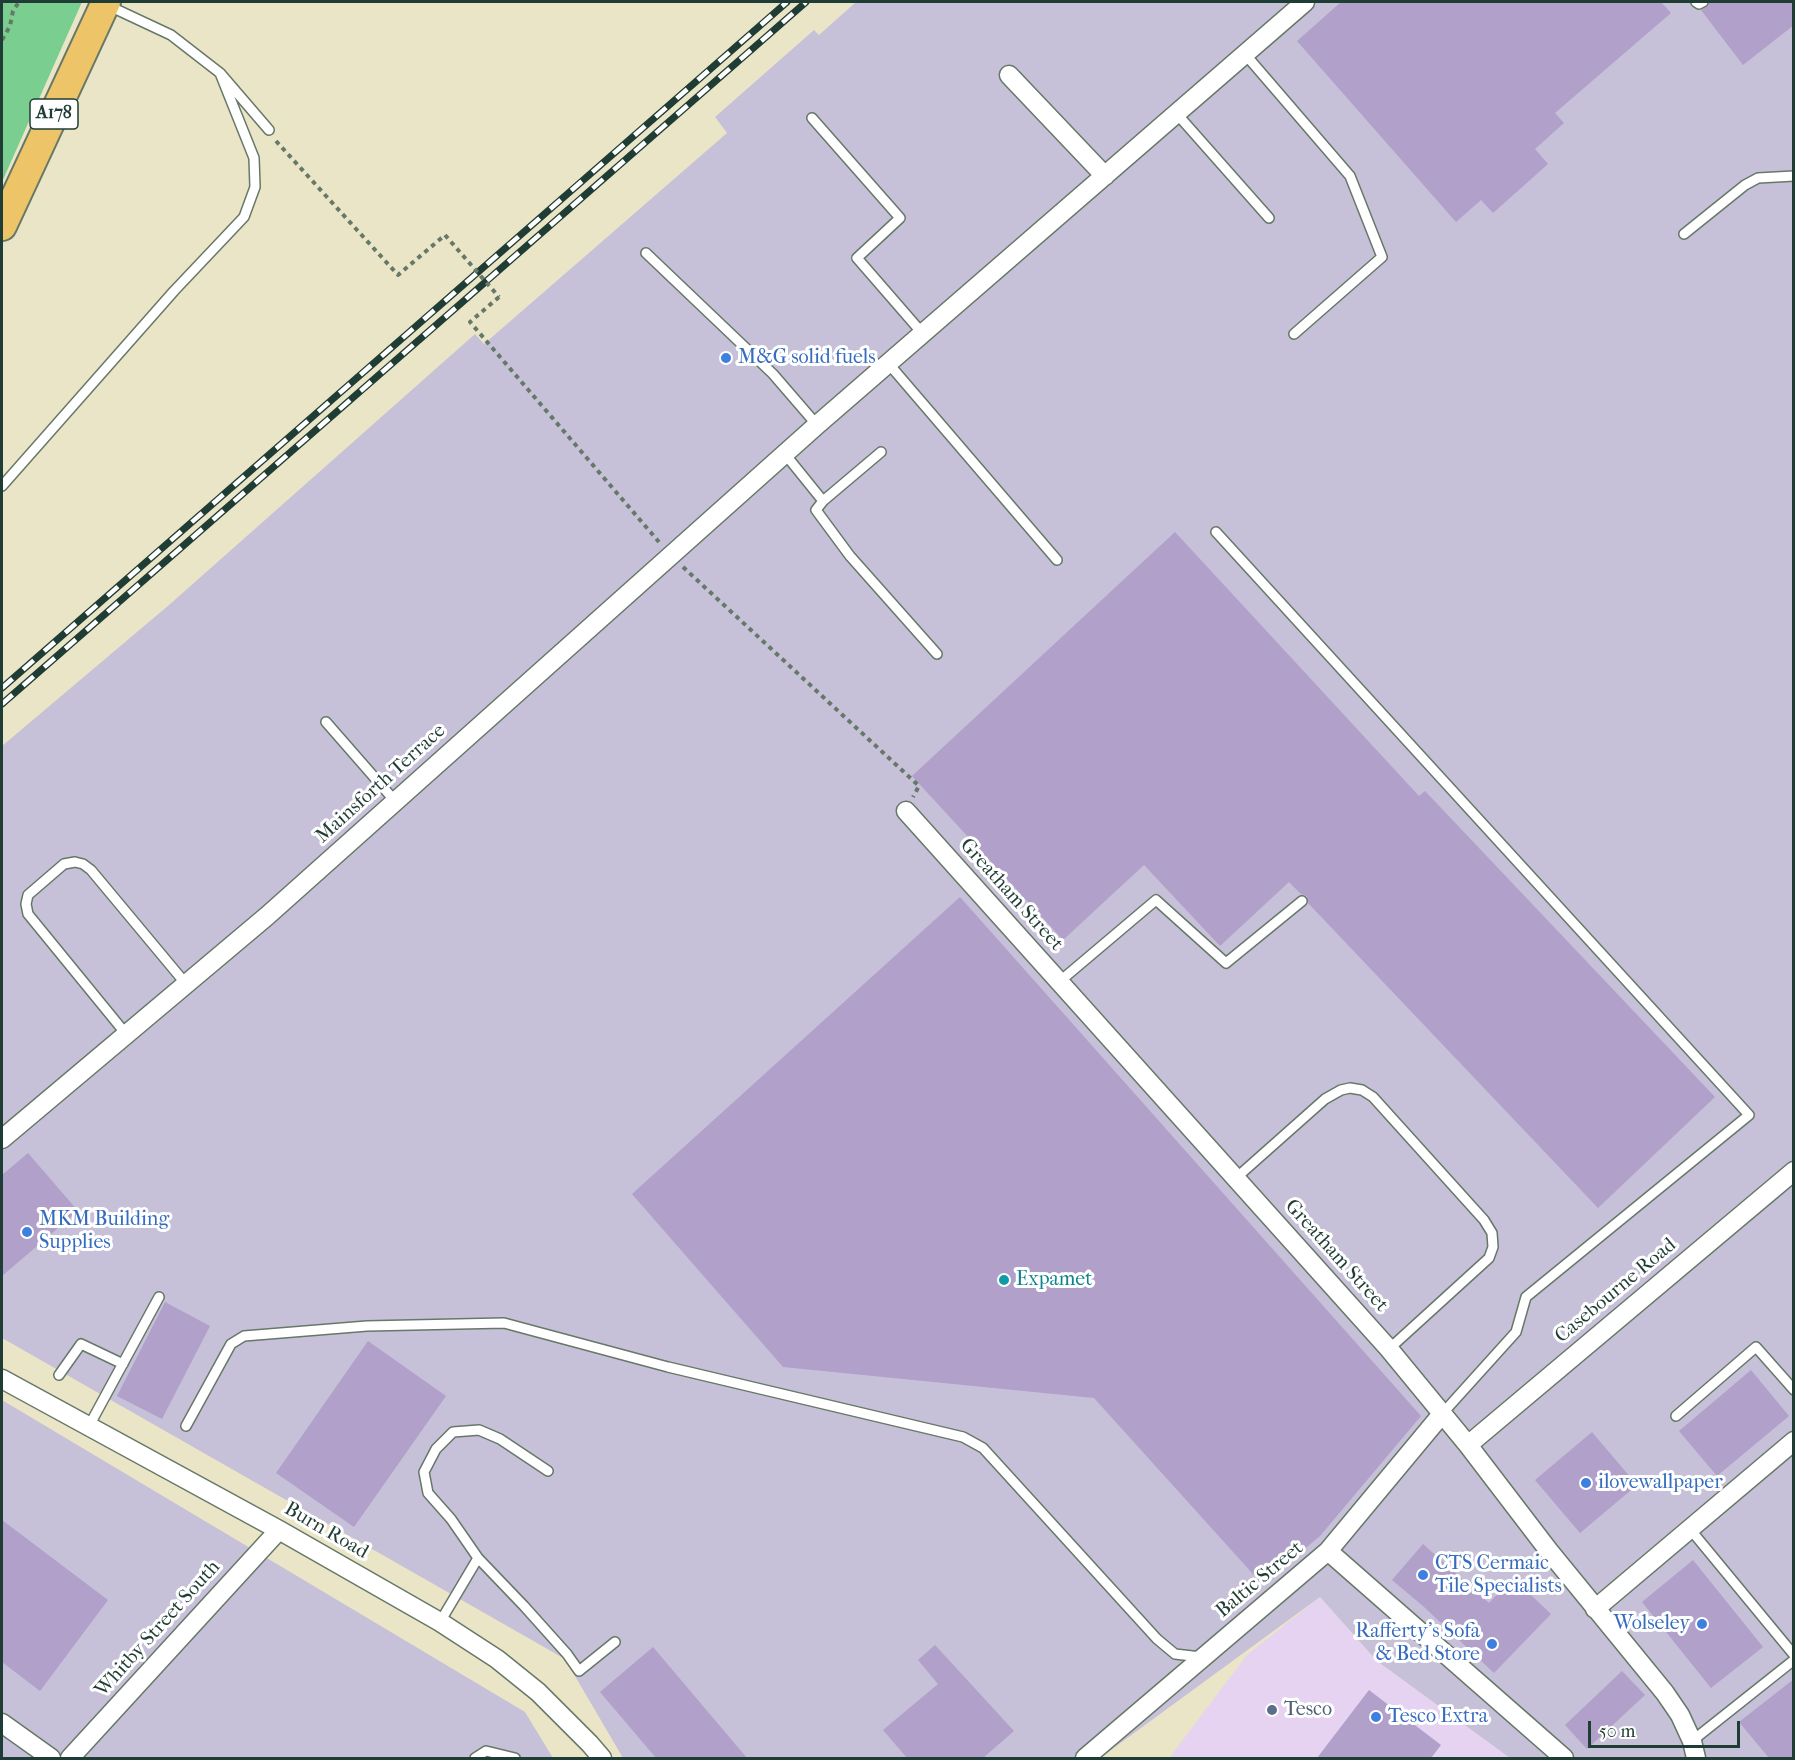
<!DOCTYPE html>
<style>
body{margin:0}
#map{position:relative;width:1795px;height:1760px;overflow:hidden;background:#ebe5c7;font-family:"IM FELL French Canon",serif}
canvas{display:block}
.frame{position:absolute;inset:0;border:3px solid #1f3d34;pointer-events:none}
.scale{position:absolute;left:1588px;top:1721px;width:152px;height:27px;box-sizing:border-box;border:3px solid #1f3d34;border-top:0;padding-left:8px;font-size:18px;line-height:21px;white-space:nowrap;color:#1f3d34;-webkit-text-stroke:4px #fff;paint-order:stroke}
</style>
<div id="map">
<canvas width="1795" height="1760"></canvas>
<div class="frame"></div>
<div class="scale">50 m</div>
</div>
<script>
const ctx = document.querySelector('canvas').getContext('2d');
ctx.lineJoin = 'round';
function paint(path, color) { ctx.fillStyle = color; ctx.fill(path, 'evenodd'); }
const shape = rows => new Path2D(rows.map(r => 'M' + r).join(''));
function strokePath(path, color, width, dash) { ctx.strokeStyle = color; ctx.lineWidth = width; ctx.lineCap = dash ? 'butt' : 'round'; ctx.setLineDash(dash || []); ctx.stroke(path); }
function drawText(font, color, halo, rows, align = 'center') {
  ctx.font = font + ' "IM FELL French Canon",serif'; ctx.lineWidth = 6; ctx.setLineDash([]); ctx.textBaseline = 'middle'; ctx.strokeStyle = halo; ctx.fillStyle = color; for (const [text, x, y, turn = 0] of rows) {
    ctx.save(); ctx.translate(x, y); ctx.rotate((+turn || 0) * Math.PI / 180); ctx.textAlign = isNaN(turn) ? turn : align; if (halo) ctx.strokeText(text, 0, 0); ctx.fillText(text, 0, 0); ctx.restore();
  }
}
paint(shape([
 [1320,1597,1377,1661,1510,1758,1169,1758,1247,1655]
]), '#e5d3f1');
paint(shape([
 [856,2,1793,2,1793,1758,1510,1758,1377,1661,1320,1597,1100,1758,623,1758,565,1659,2,1338,2,746,169,605,475,334,484,344,727,133,715,117,814,30,819,35],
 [2,1400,525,1712,553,1758,2,1758]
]), '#c7c0d9');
paint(shape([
 [2,2,82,2,2,182]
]), '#7ace90');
paint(shape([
 [1341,2,1661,2,1671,13,1555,113,1564,123,1535,149,1548,164,1493,213,1481,200,1456,222,1297,41],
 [1710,2,1794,2,1794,25,1743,65,1701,10,1708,6],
 [1175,532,1419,796,1425,791,1715,1097,1598,1208,1308,903,1307,896,1301,894,1289,882,1220,946,1144,865,1063,940,912,776],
 [960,897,1421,1416,1320,1536,1262,1584,1094,1398,783,1367,632,1194],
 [28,1153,78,1211,2,1276,2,1175],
 [165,1302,210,1326,162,1419,117,1396],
 [368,1341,446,1396,354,1527,276,1473],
 [1751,1370,1789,1416,1717,1476,1679,1431],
 [1592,1432,1637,1485,1580,1533,1535,1480],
 [2,1520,108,1600,40,1691,2,1662],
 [1423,1544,1489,1603,1513,1578,1551,1614,1494,1673,1423,1606,1392,1580],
 [1693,1560,1763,1647,1711,1688,1642,1602],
 [935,1645,1014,1731,983,1758,907,1758,883,1730,938,1684,918,1660],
 [653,1647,747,1758,656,1758,600,1692],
 [1622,1671,1645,1695,1587,1749,1565,1725],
 [1794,1679,1794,1758,1769,1758,1739,1722],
 [1369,1690,1441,1745,1431,1758,1317,1758]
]), '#b1a0c9');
const lane = shape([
 [1696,2,1699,4,1703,2],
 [107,5,171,35,220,73,269,130],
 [1245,54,1350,176,1382,257,1294,334],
 [1177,114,1269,218],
 [812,118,900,218,857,258,923,334],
 [1684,234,1745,185,1758,178,1794,176],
 [646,253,773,374,817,425],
 [888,363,1057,560],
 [785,454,823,501,881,452],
 [2,486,174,291,244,217,255,187,254,158,220,73],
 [823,501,816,510,850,556,937,654],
 [1216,532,1749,1115,1526,1297,1516,1332,1442,1414],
 [326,722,395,801],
 [1059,982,1156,900,1226,963,1302,901],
 [126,1034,28,914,26,904,28,895,64,864,75,862,83,864,91,870,186,984],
 [1236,1178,1325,1099,1341,1090,1350,1088,1362,1090,1373,1097,1484,1220,1492,1233,1493,1247,1489,1258,1389,1349],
 [59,1375,81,1344,123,1364],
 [1676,1416,1756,1347,1794,1390],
 [89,1426,159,1297],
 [186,1426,231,1344,244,1336,367,1326,504,1323,668,1367,963,1437,983,1448,1157,1639,1175,1654,1201,1657],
 [1690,1529,1794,1655],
 [478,1558,524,1606,567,1654,579,1671,615,1642],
 [440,1622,478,1558,451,1519,428,1493,424,1472,436,1449,453,1432,479,1430,500,1439,548,1471],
 [1692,1741,1794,1660],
 [475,1758,486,1751,515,1758]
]);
const street = shape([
 [1009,75,1105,176],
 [906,811,1389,1349,1468,1445,1549,1551,1665,1693,1680,1715,1692,1741,1696,1758],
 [2,1139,267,916,817,425,1305,2],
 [2,1379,279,1530,440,1622,497,1659,538,1692,590,1744,602,1758],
 [1468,1445,1794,1171],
 [1328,1551,1564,1758],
 [1595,1609,1794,1441],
 [2,1723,51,1758],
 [70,1758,279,1530],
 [1085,1758,1328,1551,1442,1414]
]);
const primary = shape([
 [2,226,106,2]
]);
strokePath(lane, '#667867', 12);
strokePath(street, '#667867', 21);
strokePath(primary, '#667867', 32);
strokePath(shape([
 [2,40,10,26,13,11,19,2],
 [276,141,398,275,445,235],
 [499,297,470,322,659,542],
 [683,567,919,786,913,797]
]), '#667867', 4, [4.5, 4.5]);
strokePath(lane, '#fff', 9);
strokePath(street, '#fff', 18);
strokePath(primary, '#eec469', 28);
const rail = shape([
 [2,688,787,2],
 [2,704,806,2]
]);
strokePath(rail, '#1f3d34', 7);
strokePath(rail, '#fff', 4.5, [14]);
strokePath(shape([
 [445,235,499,297]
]), '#667867', 4, [4.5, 4.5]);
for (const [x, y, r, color] of [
 [726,358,6,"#3f7fe0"],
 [27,1232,6,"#3f7fe0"],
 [1004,1280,6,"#0f9aa8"],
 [1586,1483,6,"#3f7fe0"],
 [1423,1575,6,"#3f7fe0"],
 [1702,1624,6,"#3f7fe0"],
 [1492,1644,6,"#3f7fe0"],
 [1272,1710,6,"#5c6f8a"],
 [1376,1717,6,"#3f7fe0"]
]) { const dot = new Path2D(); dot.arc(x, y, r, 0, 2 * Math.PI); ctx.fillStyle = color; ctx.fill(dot); strokePath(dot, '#fff', 2); }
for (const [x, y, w] of [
 [54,114,48]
]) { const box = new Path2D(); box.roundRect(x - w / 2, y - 15, w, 30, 4.5); ctx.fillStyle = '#fff'; ctx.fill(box); strokePath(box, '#1f3d34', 1.5); }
drawText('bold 18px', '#1f3d34', null, [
 ["A178",54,114]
]);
drawText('20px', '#366cbe', '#fff', [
 ["M&G solid fuels",738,358],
 ["MKM Building",39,1220],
 ["Supplies",39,1243],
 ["ilovewallpaper",1598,1483],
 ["CTS Cermaic",1435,1564],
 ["Tile Specialists",1435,1587],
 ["Wolseley",1690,1624,"right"],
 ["Rafferty's Sofa",1480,1632,"right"],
 ["& Bed Store",1480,1655,"right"],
 ["Tesco Extra",1388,1717]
], 'left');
drawText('20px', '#1f3d34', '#fff', [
 ["Mainsforth Terrace",381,784,-42],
 ["Greatham Street",1011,895,48],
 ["Greatham Street",1336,1256,48],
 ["Casebourne Road",1616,1291,-40],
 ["Burn Road",326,1531,30],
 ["Baltic Street",1260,1580,-40],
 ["Whitby Street South",158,1629,-48]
]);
drawText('20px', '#0d838f', '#fff', [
 ["Expamet",1016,1280]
], 'left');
drawText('20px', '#4e5e75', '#fff', [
 ["Tesco",1284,1710]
], 'left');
</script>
